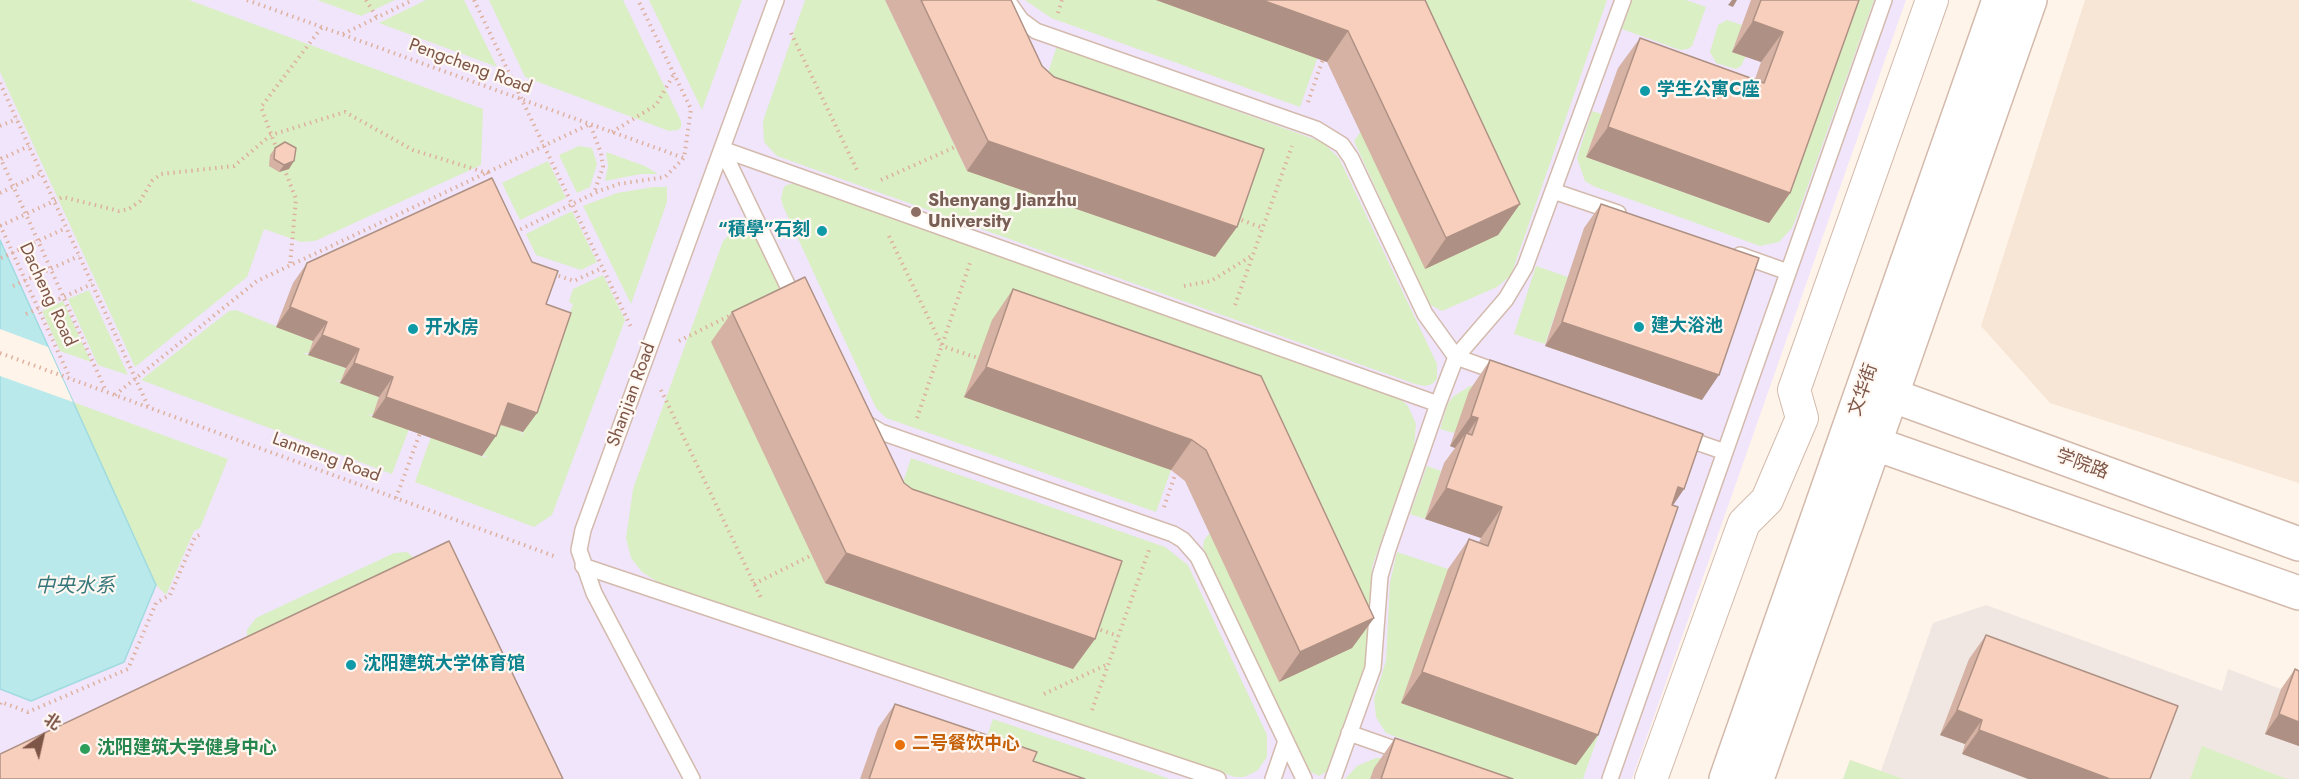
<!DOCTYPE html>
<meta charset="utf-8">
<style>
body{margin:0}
#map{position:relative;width:2299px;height:779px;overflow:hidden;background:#fff4e9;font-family:Jost,"Noto Sans SC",sans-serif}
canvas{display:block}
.north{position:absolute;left:12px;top:707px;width:60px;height:60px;-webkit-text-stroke:4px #fff8f2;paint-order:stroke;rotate:34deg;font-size:16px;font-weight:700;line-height:24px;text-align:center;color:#7e5648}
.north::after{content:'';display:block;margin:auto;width:21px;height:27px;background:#7e5648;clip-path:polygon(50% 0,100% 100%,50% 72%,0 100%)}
</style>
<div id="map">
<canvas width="2299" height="779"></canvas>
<div class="north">北</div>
</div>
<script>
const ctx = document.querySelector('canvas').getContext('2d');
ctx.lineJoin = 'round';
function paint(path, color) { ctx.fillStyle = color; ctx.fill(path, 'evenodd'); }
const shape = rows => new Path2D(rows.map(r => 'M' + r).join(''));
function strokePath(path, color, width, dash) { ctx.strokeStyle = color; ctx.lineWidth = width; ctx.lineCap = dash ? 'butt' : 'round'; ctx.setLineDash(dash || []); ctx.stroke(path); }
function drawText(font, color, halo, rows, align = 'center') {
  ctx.font = font + ' Jost,"Noto Sans SC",sans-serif'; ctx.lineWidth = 4.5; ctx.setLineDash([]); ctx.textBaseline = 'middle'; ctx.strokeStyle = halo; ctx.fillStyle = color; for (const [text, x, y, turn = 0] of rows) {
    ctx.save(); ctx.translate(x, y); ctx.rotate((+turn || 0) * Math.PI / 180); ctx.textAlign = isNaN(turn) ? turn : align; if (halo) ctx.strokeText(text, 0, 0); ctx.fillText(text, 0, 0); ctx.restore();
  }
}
paint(shape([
 [2085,0,2299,0,2299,483,2050,403,1981,326]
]), '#f7e5d6');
paint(shape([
 [1986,605,2222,691,2228,669,2299,696,2299,779,1843,779,1850,760,1881,771,1933,623]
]), '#f0e7e2');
paint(shape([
 [0,0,1906,0,1632,779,0,779]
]), '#f1e5fc');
paint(shape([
 [0,0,189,0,483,109,481,165,315,241,301,242,264,229,247,277,135,367,0,72],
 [317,0,395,0,361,16],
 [426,0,464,0,497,67,379,23],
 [489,0,623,0,681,121,681,127,678,130,669,131,525,77],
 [649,0,742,0,702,110],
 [805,0,885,0,967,171,1036,108,1057,46,1322,142,1339,158,1437,364,1437,379,1432,384,1425,386,1415,384,777,156,764,142,763,121],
 [1025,0,1157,0,1318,56,1300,107,1051,18],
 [1389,0,1607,0,1511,275,1497,287,1442,311,1429,304,1354,141,1361,131],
 [1632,0,1686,0,1706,7,1692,46,1688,49,1680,50,1622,29],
 [1849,0,1874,0,1796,219,1792,228,1779,242,1760,246,1593,186,1585,181,1577,158,1592,111,1602,114,1586,157,1769,223],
 [1727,20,1742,25,1732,52,1746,56,1741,66,1736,69,1716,63,1710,52,1718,25],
 [579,146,592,148,597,164,590,187,577,193,559,155],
 [606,152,645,166,658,174,641,174,605,181,608,166],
 [548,161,566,198,520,220,502,183],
 [797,183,1397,397,1408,406,1416,424,1414,447,1372,567,1369,652,1365,665,1326,772,1319,776,1307,770,1203,547,1204,540,1210,533,1240,407,1171,470,1156,512,886,418,876,408,783,206,781,199,783,189,786,185],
 [654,187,667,187,667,202,631,304,583,206,617,193],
 [572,211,597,262,581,270,536,255,526,234],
 [747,227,753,230,852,427,825,583,1073,669,891,519,911,458,1165,547,1188,565,1267,735,1267,757,1257,771,1244,777,1235,777,664,586,642,572,631,558,626,538,633,489,723,241,736,228],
 [1536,266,1568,277,1545,344,1514,334],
 [603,275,625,320,552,515,534,527,415,482,431,437,490,459,483,455,494,422,522,432,521,438,560,325,565,326,573,304,569,302,573,289],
 [89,290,128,375,98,365,68,299],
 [63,301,91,362,60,351,42,311],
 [236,310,313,341,309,353,303,353,346,368,341,381,334,380,379,397,373,415,366,414,409,429,392,474,141,380,229,311],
 [1481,384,1454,433,1440,429,1448,403,1454,396,1470,386],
 [73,402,228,459,200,528,194,531,166,595,156,585],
 [1427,466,1441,471,1425,519,1410,514],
 [407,552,418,561,247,637,247,630,256,618,394,553],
 [1397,552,1448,569,1594,715,1604,719,1583,779,1510,779,1386,733,1376,717,1374,699,1386,661,1390,582],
 [993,719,1170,779,1019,779,978,762],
 [2202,746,2287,779,2190,779],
 [1376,758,1385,758,1374,769,1370,779,1345,779,1357,766],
 [1850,760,1881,771,1903,779,1843,779]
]), '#daefc4');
const water = shape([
 [0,240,156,585,124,662,31,701,0,689,0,240]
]);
paint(water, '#bae9ec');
strokePath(water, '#9fdbdf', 1.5);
paint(shape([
 [0,329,48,347,73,402,0,376]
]), '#fff4e9');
const service = shape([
 [1007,0,1021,20,1036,31,1316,129,1342,145,1351,158,1425,314,1456,357,1504,374],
 [722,149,796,303],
 [722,149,1438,404],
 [1553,191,1618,213],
 [1740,255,1788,272],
 [864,422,881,432,1173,534,1183,540,1198,557,1304,779],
 [1682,437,1725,452],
 [583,566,1218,779],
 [1349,733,1406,753],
 [692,779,594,593,579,550,583,530,776,0],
 [1273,779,1286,741],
 [1333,779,1373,668,1380,576,1388,549,1438,404,1456,357,1506,299,1525,267,1623,0],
 [1610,779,1884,0]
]);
const minor = shape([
 [1651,779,1744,523,1767,500,1802,418,1794,390,1932,0]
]);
const tertiary = shape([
 [1872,388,2299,544],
 [1853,436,2299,593],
 [1726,779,1999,0],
 [1757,779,2030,0]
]);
strokePath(service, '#d3baac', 18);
strokePath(minor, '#d3baac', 34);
strokePath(tertiary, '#d3baac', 36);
strokePath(shape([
 [247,0,684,158],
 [366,0,377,18],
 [474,0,631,327],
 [1058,13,1062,0],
 [791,33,857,170],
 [343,34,413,0],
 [0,83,148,406],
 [1308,102,1323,59],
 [0,126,17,119],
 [612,132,656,105,674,74],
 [277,150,261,107,322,27],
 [0,157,106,391],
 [1,159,29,146],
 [284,168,296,199,290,265],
 [881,180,955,147],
 [0,193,41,173],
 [1236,218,1263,228],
 [0,225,70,378],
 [0,226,63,197,119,211,129,209,140,201,152,181,161,174,234,166,271,135,345,112,413,150,487,173,492,182],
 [515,232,599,191,619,184,665,177,684,158,691,109,638,0],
 [889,236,942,346,978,358],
 [1,258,66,228],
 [553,274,574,281,602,268],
 [13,286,79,256],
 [1184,286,1211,281,1253,255],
 [1235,305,1292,146],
 [26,314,92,284],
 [679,341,731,315],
 [0,353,554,556],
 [661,390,762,600],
 [115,395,257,281,590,124,601,153,603,167,594,193],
 [917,418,970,263],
 [396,498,420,433],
 [1164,507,1176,472],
 [754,584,812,555],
 [1095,628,1118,636],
 [1044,694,1108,664],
 [0,704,1,702,28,712,128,669,156,603,170,595,195,537,203,533],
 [1092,710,1149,550]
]), '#deb19f', 4, [1.5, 4.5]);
strokePath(service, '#fff', 15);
strokePath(minor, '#fff', 32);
strokePath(tertiary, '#fff', 33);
paint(shape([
 [885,0,1011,0,1042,66,1237,227,1215,257,967,171],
 [1156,0,1425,0,1520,204,1498,235,1425,269,1327,62],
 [1751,0,1859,0,1790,193,1769,223,1586,157,1618,68,1640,38,1755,79,1761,62,1732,52],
 [275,148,289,169,279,172,269,166,270,155],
 [1601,204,1702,400,1545,346,1584,228],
 [532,262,546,304,537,413,523,432,500,425,482,456,372,417,379,397,340,383,346,368,308,355,313,341,276,327,293,283,307,263],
 [1013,289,1261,376,1374,618,1352,648,1279,682,1185,481,1171,470,964,397,992,320],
 [732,312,904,483,1095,639,1073,669,825,583,711,342],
 [1490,360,1684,489,1673,505,1576,765,1401,703,1448,569,1469,539,1479,542,1481,538,1425,519,1444,463,1455,448,1450,446,1469,391],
 [1986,635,2178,706,1962,754,1965,744,1940,735,1969,659],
 [2295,669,2299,671,2299,746,2265,734,2281,689],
 [895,704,1033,761,1085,779,860,779,878,728],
 [1395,738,1513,779,1370,779,1374,768]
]), '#d5b2a3');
paint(shape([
 [1156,0,1262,0,1348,31,1327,62],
 [1732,0,1737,0,1733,7,1728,5],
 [1753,21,1783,32,1761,62,1732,52],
 [1608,127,1790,193,1769,223,1586,157],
 [988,141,1237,227,1215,257,967,171],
 [294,161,289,169,279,172,284,165],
 [1520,204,1498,235,1425,269,1446,238],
 [290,307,327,322,313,341,276,327],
 [1562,322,1719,375,1702,400,1545,346],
 [322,335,359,349,346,368,308,355],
 [354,363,393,377,379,397,340,383],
 [986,367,1192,440,1171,470,964,397],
 [386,397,496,436,482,456,372,417],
 [508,403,537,413,523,432,494,422],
 [1471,416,1478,418,1464,439,1466,433,1455,448,1450,446],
 [1678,487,1684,489,1663,520],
 [1446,488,1502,507,1481,538,1425,519],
 [846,553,1095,639,1073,669,825,583],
 [1374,618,1352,648,1279,682,1300,652],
 [1422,672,1598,735,1576,765,1401,703],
 [1957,710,1982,720,1965,744,1940,735],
 [2279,714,2299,722,2299,746,2265,734],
 [1979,730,2110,779,2028,779,1962,754]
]), '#ae9184');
const building = shape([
 [921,0,1011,0,1042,66,1054,77,1264,149,1237,227,988,141,921,0],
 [1262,0,1425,0,1520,204,1446,238,1348,31,1262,0],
 [1761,0,1859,0,1790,193,1608,127,1640,38,1764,83,1783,32,1753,21,1761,0],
 [285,142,296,148,294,161,284,165,274,159,275,148,285,142],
 [492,178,532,262,558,271,546,304,571,313,537,413,508,403,496,436,386,397,393,377,354,363,359,349,322,335,327,322,290,307,307,263,492,178],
 [1601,204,1759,258,1719,375,1562,322,1601,204],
 [805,277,904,483,912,489,1122,561,1095,639,846,553,732,312,805,277],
 [1013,289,1261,376,1374,618,1300,652,1206,450,1192,440,986,367,1013,289],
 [1490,360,1703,434,1684,489,1678,487,1672,505,1678,507,1598,735,1422,672,1469,539,1488,546,1502,507,1446,488,1466,433,1472,435,1478,418,1471,416,1490,360],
 [449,541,563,779,0,779,0,754,449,541],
 [1986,635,2178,706,2150,779,2110,779,1979,730,1982,720,1957,710,1986,635],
 [2295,669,2299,671,2299,722,2279,714,2295,669],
 [895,704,1037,752,1033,761,1085,779,869,779,895,704],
 [1395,738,1513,779,1381,779,1395,738]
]);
paint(building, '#f8cfbd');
strokePath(building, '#ae9184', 1.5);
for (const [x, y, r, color] of [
 [1645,91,6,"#0f9aa8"],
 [916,212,6,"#8d6e63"],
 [822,231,6,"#0f9aa8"],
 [1639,327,6,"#0f9aa8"],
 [413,329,6,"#0f9aa8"],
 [351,665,6,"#0f9aa8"],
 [900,745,6,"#e8710a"],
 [85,749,6,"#2e9e5b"]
]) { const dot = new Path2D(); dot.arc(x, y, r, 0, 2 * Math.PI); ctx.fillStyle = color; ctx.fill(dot); strokePath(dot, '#fff8f2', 2); }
drawText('18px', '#7e5648', '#fff8f2', [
 ["Pengcheng Road",470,67,20],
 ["Dacheng Road",47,295,65],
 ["文华街",1864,390,-71],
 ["Shanjian Road",632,395,-70],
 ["Lanmeng Road",326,458,20],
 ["学院路",2082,465,20]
]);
drawText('bold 18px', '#0d838f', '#fff8f2', [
 ["学生公寓C座",1657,91],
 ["“積學”石刻",810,231,"right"],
 ["建大浴池",1651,327],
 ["开水房",425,329],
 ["沈阳建筑大学体育馆",363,665]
], 'left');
drawText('bold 18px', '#785e54', '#fff8f2', [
 ["Shenyang Jianzhu",928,202],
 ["University",928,223]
], 'left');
drawText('bold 18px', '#c56008', '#fff8f2', [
 ["二号餐饮中心",912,745]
], 'left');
drawText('bold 18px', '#27864d', '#fff8f2', [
 ["沈阳建筑大学健身中心",97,749]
], 'left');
drawText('italic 20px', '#36777c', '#fff8f2', [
 ["中央水系",75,587]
]);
</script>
